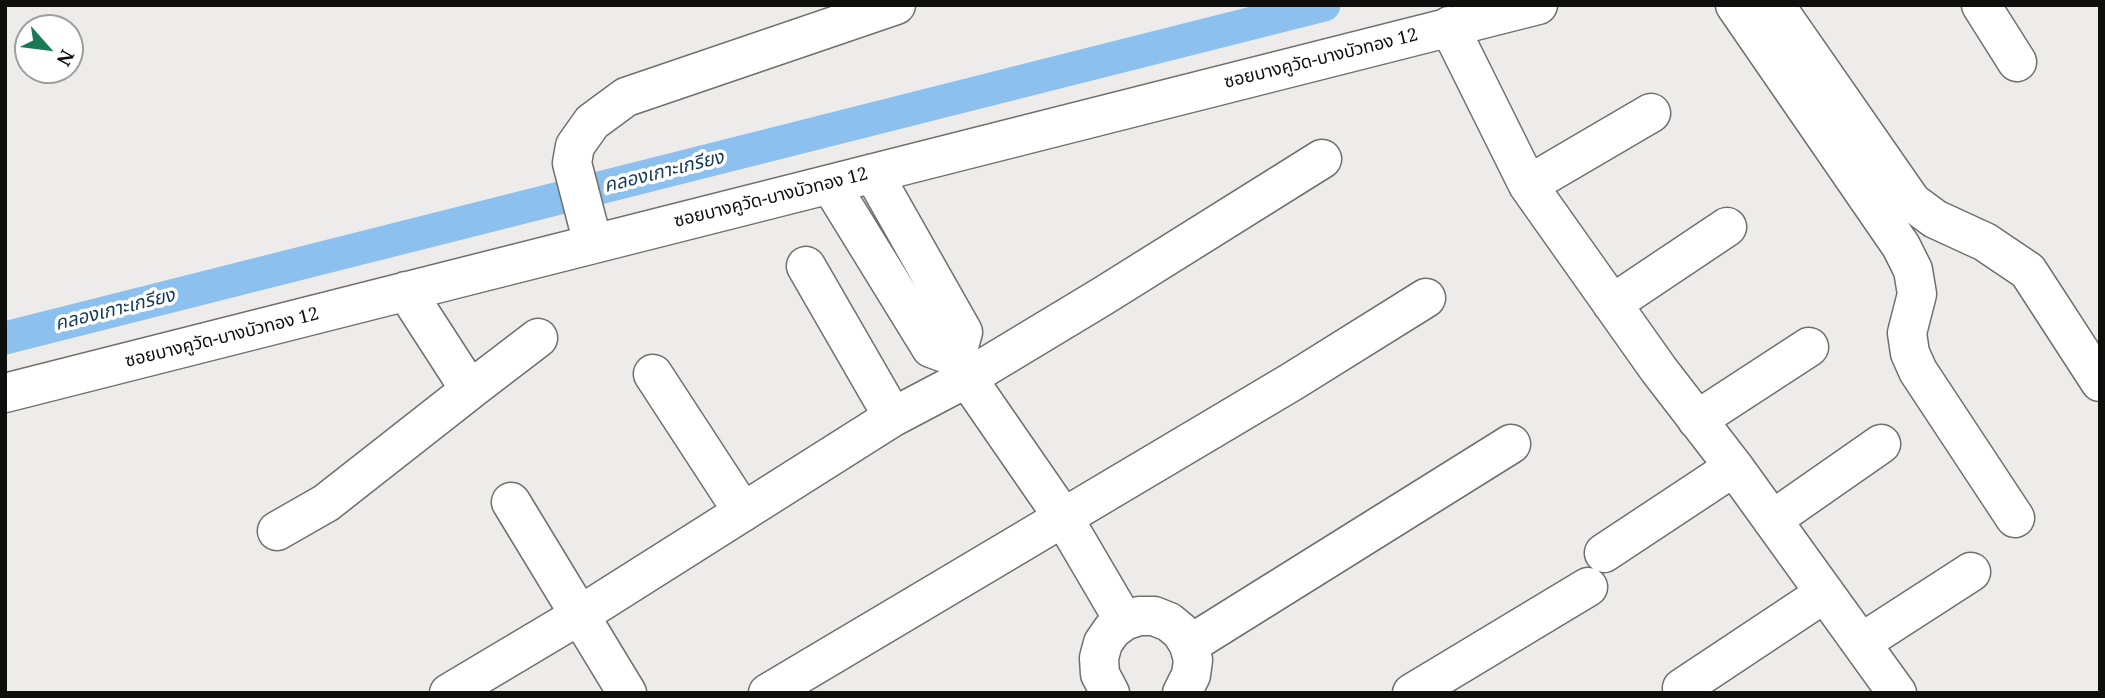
<!DOCTYPE html>
<meta charset="utf-8">
<style>
body{margin:0}
#map{position:relative;width:2105px;height:698px;overflow:hidden;background:#eeecea;font-family:"Noto Serif",serif}
canvas{display:block}
.frame{position:absolute;inset:0;border:7px solid #0e0e0d;pointer-events:none}
.north{position:absolute;left:14px;top:14px;width:70px;height:70px;box-sizing:border-box;background:#fff;border:2px solid #9f9f9e;border-radius:50%;rotate:118deg;font-size:19px;font-weight:700;line-height:28px;text-align:center;color:#0e0e0d}
.north::after{content:'';display:block;margin:auto;width:24px;height:32px;background:#197b53;clip-path:polygon(50% 0,100% 100%,50% 72%,0 100%)}
</style>
<div id="map">
<canvas width="2105" height="698"></canvas>
<div class="frame"></div>
<div class="north">N</div>
</div>
<script>
const ctx = document.querySelector('canvas').getContext('2d');
ctx.lineJoin = 'round';
const shape = rows => new Path2D(rows.map(r => 'M' + r).join(''));
function strokePath(path, color, width, dash) { ctx.strokeStyle = color; ctx.lineWidth = width; ctx.lineCap = dash ? 'butt' : 'round'; ctx.setLineDash(dash || []); ctx.stroke(path); }
function drawText(font, color, halo, rows, align = 'center') {
  ctx.font = font + ' "Noto Serif","Noto Sans Thai",serif'; ctx.lineWidth = 7; ctx.setLineDash([]); ctx.textBaseline = 'middle'; ctx.strokeStyle = halo; ctx.fillStyle = color; for (const [text, x, y, turn = 0] of rows) {
    ctx.save(); ctx.translate(x, y); ctx.rotate((+turn || 0) * Math.PI / 180); ctx.textAlign = isNaN(turn) ? turn : align; if (halo) ctx.strokeText(text, 0, 0); ctx.fillText(text, 0, 0); ctx.restore();
  }
}
strokePath(shape([
 [5,338,1324,5]
]), '#8bc0ef', 33);
const minor = shape([
 [1735,5,1901,246,1913,270,1917,294,1907,333,1910,353,1918,371,2015,518],
 [1775,5,1912,202,1935,219,1985,242,2028,271,2100,382],
 [1981,5,2017,62],
 [1449,26,1528,185,1659,370,1734,467,1897,693],
 [873,173,963,332,956,357],
 [830,184,931,348,956,357,967,378,1063,517,1124,621],
 [1528,185,1651,113],
 [593,244,572,163,575,146,592,122,626,97,896,5],
 [806,266,893,417],
 [1612,304,1727,227],
 [653,374,743,512],
 [470,390,538,338],
 [5,393,1538,5],
 [1697,420,1809,347],
 [511,502,627,693],
 [1772,520,1881,444],
 [277,531,326,503,470,390,406,291],
 [1604,553,1734,467],
 [1861,643,1971,572],
 [1189,645,1511,444],
 [1682,688,1825,593],
 [449,693,580,615,893,417,967,378,1103,296,1322,159],
 [768,693,1293,381,1426,298],
 [1110,693,1100,674,1099,658,1103,643,1112,630,1124,621,1139,616,1154,616,1169,622,1181,632,1189,645,1193,660,1191,675,1182,693],
 [1412,693,1588,587]
]);
strokePath(minor, '#706f6c', 41);
strokePath(minor, '#fff', 38);
drawText('18px', '#0e0e0d', '#fff', [
 ["ซอยบางคูวัด-บางบัวทอง 12",1321,59,-14],
 ["ซอยบางคูวัด-บางบัวทอง 12",771,198,-14],
 ["ซอยบางคูวัด-บางบัวทอง 12",222,338,-14]
]);
drawText('italic 19px', '#133a5a', '#fff', [
 ["คลองเกาะเกรียง",664,172,-14],
 ["คลองเกาะเกรียง",115,310,-14]
]);
</script>
